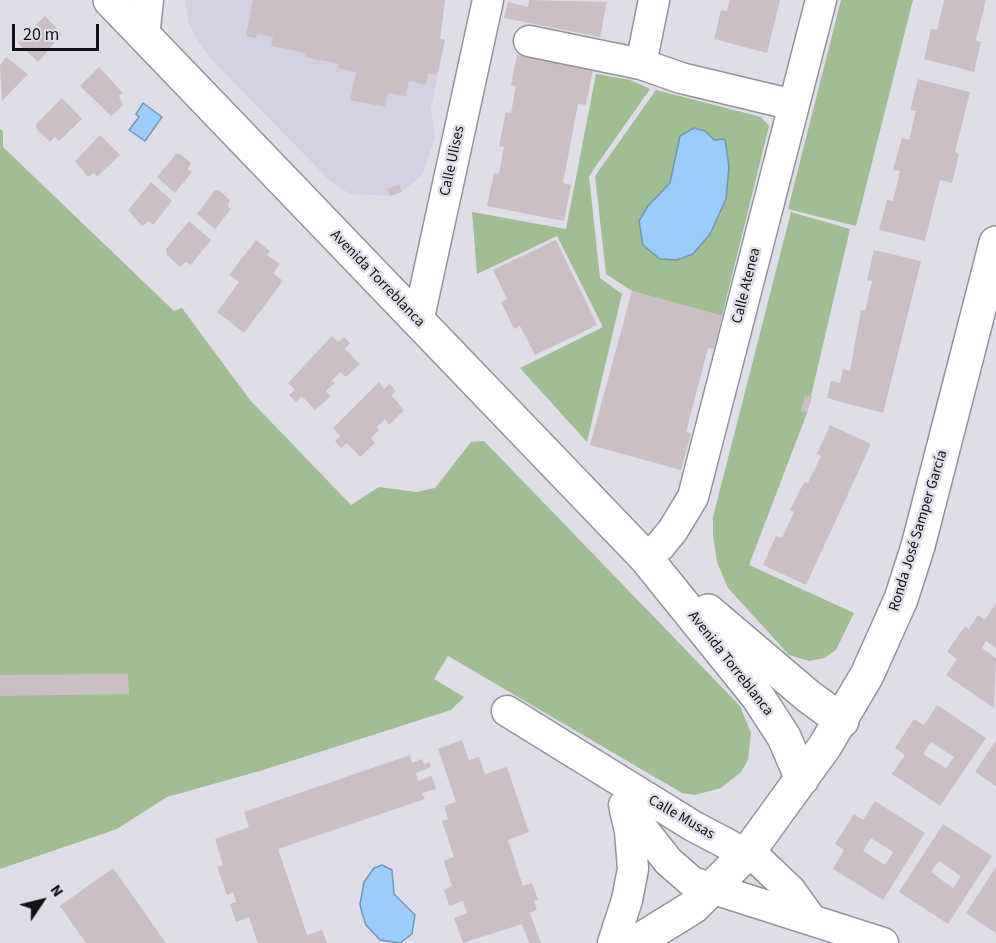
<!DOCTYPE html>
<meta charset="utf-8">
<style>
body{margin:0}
#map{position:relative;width:996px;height:943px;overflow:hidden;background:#dfdde8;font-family:"Source Sans 3",sans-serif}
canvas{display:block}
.north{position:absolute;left:12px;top:871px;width:60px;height:60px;-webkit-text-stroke:4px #dfdde8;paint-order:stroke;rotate:55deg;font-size:16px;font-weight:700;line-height:24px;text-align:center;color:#131216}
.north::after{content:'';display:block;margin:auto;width:21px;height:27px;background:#131216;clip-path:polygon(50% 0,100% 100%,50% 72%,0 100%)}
.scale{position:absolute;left:12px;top:24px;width:87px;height:27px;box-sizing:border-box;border:3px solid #131216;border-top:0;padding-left:8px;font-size:18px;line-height:21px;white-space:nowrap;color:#131216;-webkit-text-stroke:4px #dfdde8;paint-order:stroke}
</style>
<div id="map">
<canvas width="996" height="943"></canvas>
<div class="north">N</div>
<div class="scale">20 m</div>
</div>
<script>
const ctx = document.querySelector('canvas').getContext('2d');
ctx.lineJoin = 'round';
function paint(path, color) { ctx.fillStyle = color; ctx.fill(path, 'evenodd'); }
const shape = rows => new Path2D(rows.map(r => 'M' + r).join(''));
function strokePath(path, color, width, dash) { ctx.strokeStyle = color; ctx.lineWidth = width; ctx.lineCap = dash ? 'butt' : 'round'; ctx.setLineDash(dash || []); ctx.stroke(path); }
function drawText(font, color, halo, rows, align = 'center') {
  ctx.font = font + ' "Source Sans 3",sans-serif'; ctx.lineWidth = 5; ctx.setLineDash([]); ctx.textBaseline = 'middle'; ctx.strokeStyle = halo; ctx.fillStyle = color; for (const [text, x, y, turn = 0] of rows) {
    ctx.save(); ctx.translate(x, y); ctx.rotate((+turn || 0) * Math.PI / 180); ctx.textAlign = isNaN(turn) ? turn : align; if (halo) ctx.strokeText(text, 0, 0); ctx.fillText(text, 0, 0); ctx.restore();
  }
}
paint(shape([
 [185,0,445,0,440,38,445,40,431,109,435,138,422,175,402,192,390,196,350,194,331,182,213,61,199,43,189,24]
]), '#d3d0e2');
paint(shape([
 [841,0,913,0,856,226,788,209],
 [596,74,630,80,650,89,589,176,600,278,622,294,587,442,520,368,603,327,557,236,477,274,472,212,566,229],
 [656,90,761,117,769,126,722,316,632,291,606,274,595,176],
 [0,129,3,131,3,147,174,311,182,308,250,400,351,505,379,487,416,492,435,488,471,442,484,441,740,706,751,733,748,760,741,772,721,788,695,795,682,793,448,656,434,679,464,697,451,710,263,770,167,797,117,829,0,869],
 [791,212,850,229,807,413,749,565,854,613,836,650,824,658,809,661,789,655,728,588,717,562,713,535,713,517]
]), '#a0be92');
const water = shape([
 [143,103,162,117,145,141,129,130,139,117,136,114,143,103],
 [694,128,705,131,714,140,725,139,729,167,726,199,710,234,693,254,677,260,660,259,643,245,639,221,648,206,670,183,680,136,694,128],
 [382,865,392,870,394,894,415,915,412,934,400,943,380,940,366,925,362,913,360,904,364,882,374,868,382,865]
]);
paint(water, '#9ccdfa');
strokePath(water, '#7395b6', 1.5);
paint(shape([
 [253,0,445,0,440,39,445,40,437,75,428,73,426,85,409,81,405,96,388,93,385,107,350,100,356,72,338,68,339,64,305,57,306,53,271,46,273,37,257,34,256,38,246,36],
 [529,0,607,2,600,37,504,18,508,2,528,7],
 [730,0,780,0,767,53,714,39,721,10,727,11],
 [944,0,986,0,976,40,981,42,974,72,924,59,931,29,937,30],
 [45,16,62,34,38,62,18,43],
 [517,55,593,70,586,105,578,104,563,183,571,185,564,221,487,206,494,173,499,174,504,147,499,146,506,112,511,113,516,86,511,85],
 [6,57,28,74,2,101,0,65],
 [99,67,123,93,119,96,123,105,111,116,80,86],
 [918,79,970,92,955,152,959,154,952,183,940,180,925,241,879,230,887,200,893,201,900,171,893,170,902,138,909,140,916,111,910,110],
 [62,98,82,119,59,141,55,137,50,142,37,130,36,124],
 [100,135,120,155,97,177,94,173,88,177,75,161],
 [176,154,180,154,191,163,188,169,192,172,175,193,157,177],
 [151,182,172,201,153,225,149,221,142,226,128,210],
 [399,185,402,192,390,196,387,189],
 [215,190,219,190,230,200,228,206,231,209,215,229,197,214],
 [189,221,211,240,191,265,186,262,180,267,167,255,166,249],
 [256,240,270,251,267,255,280,264,273,273,283,281,244,333,217,312,239,282,229,275],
 [556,240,597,325,535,355,520,326,514,329,501,302,507,299,493,270],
 [874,250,921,261,883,413,827,398,831,381,840,383,843,369,850,371,861,310,865,311,872,281,867,280],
 [632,291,722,316,714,349,708,348,686,432,691,434,681,470,590,445],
 [332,336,338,342,344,337,350,343,345,349,360,364,346,377,340,372,332,381,335,383,326,391,331,396,315,410,302,396,296,402,289,395,295,390,288,383],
 [379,382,384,389,390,384,396,391,391,395,404,410,389,425,385,419,377,427,379,430,371,438,375,443,360,457,347,443,341,448,335,441,340,436,333,428],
 [805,395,812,397,807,412,801,411],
 [830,425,871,444,806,585,763,565,776,536,782,538,794,512,790,510,804,482,808,483,821,456,817,454],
 [996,603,996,648,986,641,982,648,996,658,994,708,946,675,957,659,947,652,965,626,969,629,978,615,985,620],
 [128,674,129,694,0,696,0,675],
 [937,705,986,738,940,806,892,774,905,755,895,748,914,719,924,725],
 [931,742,954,757,946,768,923,754],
 [462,740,469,760,479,757,485,774,507,767,529,832,508,840,523,886,532,883,538,900,534,901,537,910,530,913,541,943,529,943,522,924,463,943,454,918,467,913,463,901,449,906,444,890,452,886,444,861,454,857,442,821,448,819,444,806,456,802,438,749],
 [996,740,996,786,975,772],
 [410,755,412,763,422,759,424,764,429,762,431,767,416,773,418,781,432,776,436,789,422,793,425,799,278,849,307,935,322,930,327,943,258,943,249,917,236,922,230,904,236,902,233,892,227,895,217,867,223,865,215,839,249,827,244,812],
 [875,801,925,833,883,900,833,869,844,850,835,844,854,814,863,820],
 [871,838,893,852,885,865,863,851],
 [943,824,992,856,948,924,899,892],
 [939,861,961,876,953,888,931,872],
 [996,867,996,933,966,913],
 [113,868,166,943,86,943,60,906]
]), '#cbbfc5');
const street = shape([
 [144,37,148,0],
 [529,41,641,64,681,78,794,105],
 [641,64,654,0],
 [418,322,488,0],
 [645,557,660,546,673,530,693,497,821,0],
 [507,711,693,826,746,854],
 [624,805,668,861,692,882,883,943],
 [749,851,790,890,811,919],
 [613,943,627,900,633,869,630,831,625,810]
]);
const secondary = shape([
 [110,0,645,557,758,697,784,737,802,779],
 [708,611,808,696,842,721],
 [635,943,693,907,749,851,825,746,867,675,901,599,918,546,996,243]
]);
strokePath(street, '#93919c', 33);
strokePath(secondary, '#93919c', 36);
strokePath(street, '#fff', 30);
strokePath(secondary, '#fff', 33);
drawText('15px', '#131216', '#dfdde8', [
 ["Calle Ulises",453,161,-78],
 ["Avenida Torreblanca",377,279,46],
 ["Calle Atenea",747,286,-76],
 ["Ronda José Samper García",919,531,-73],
 ["Avenida Torreblanca",730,664,52],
 ["Calle Musas",681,818,30]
]);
</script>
